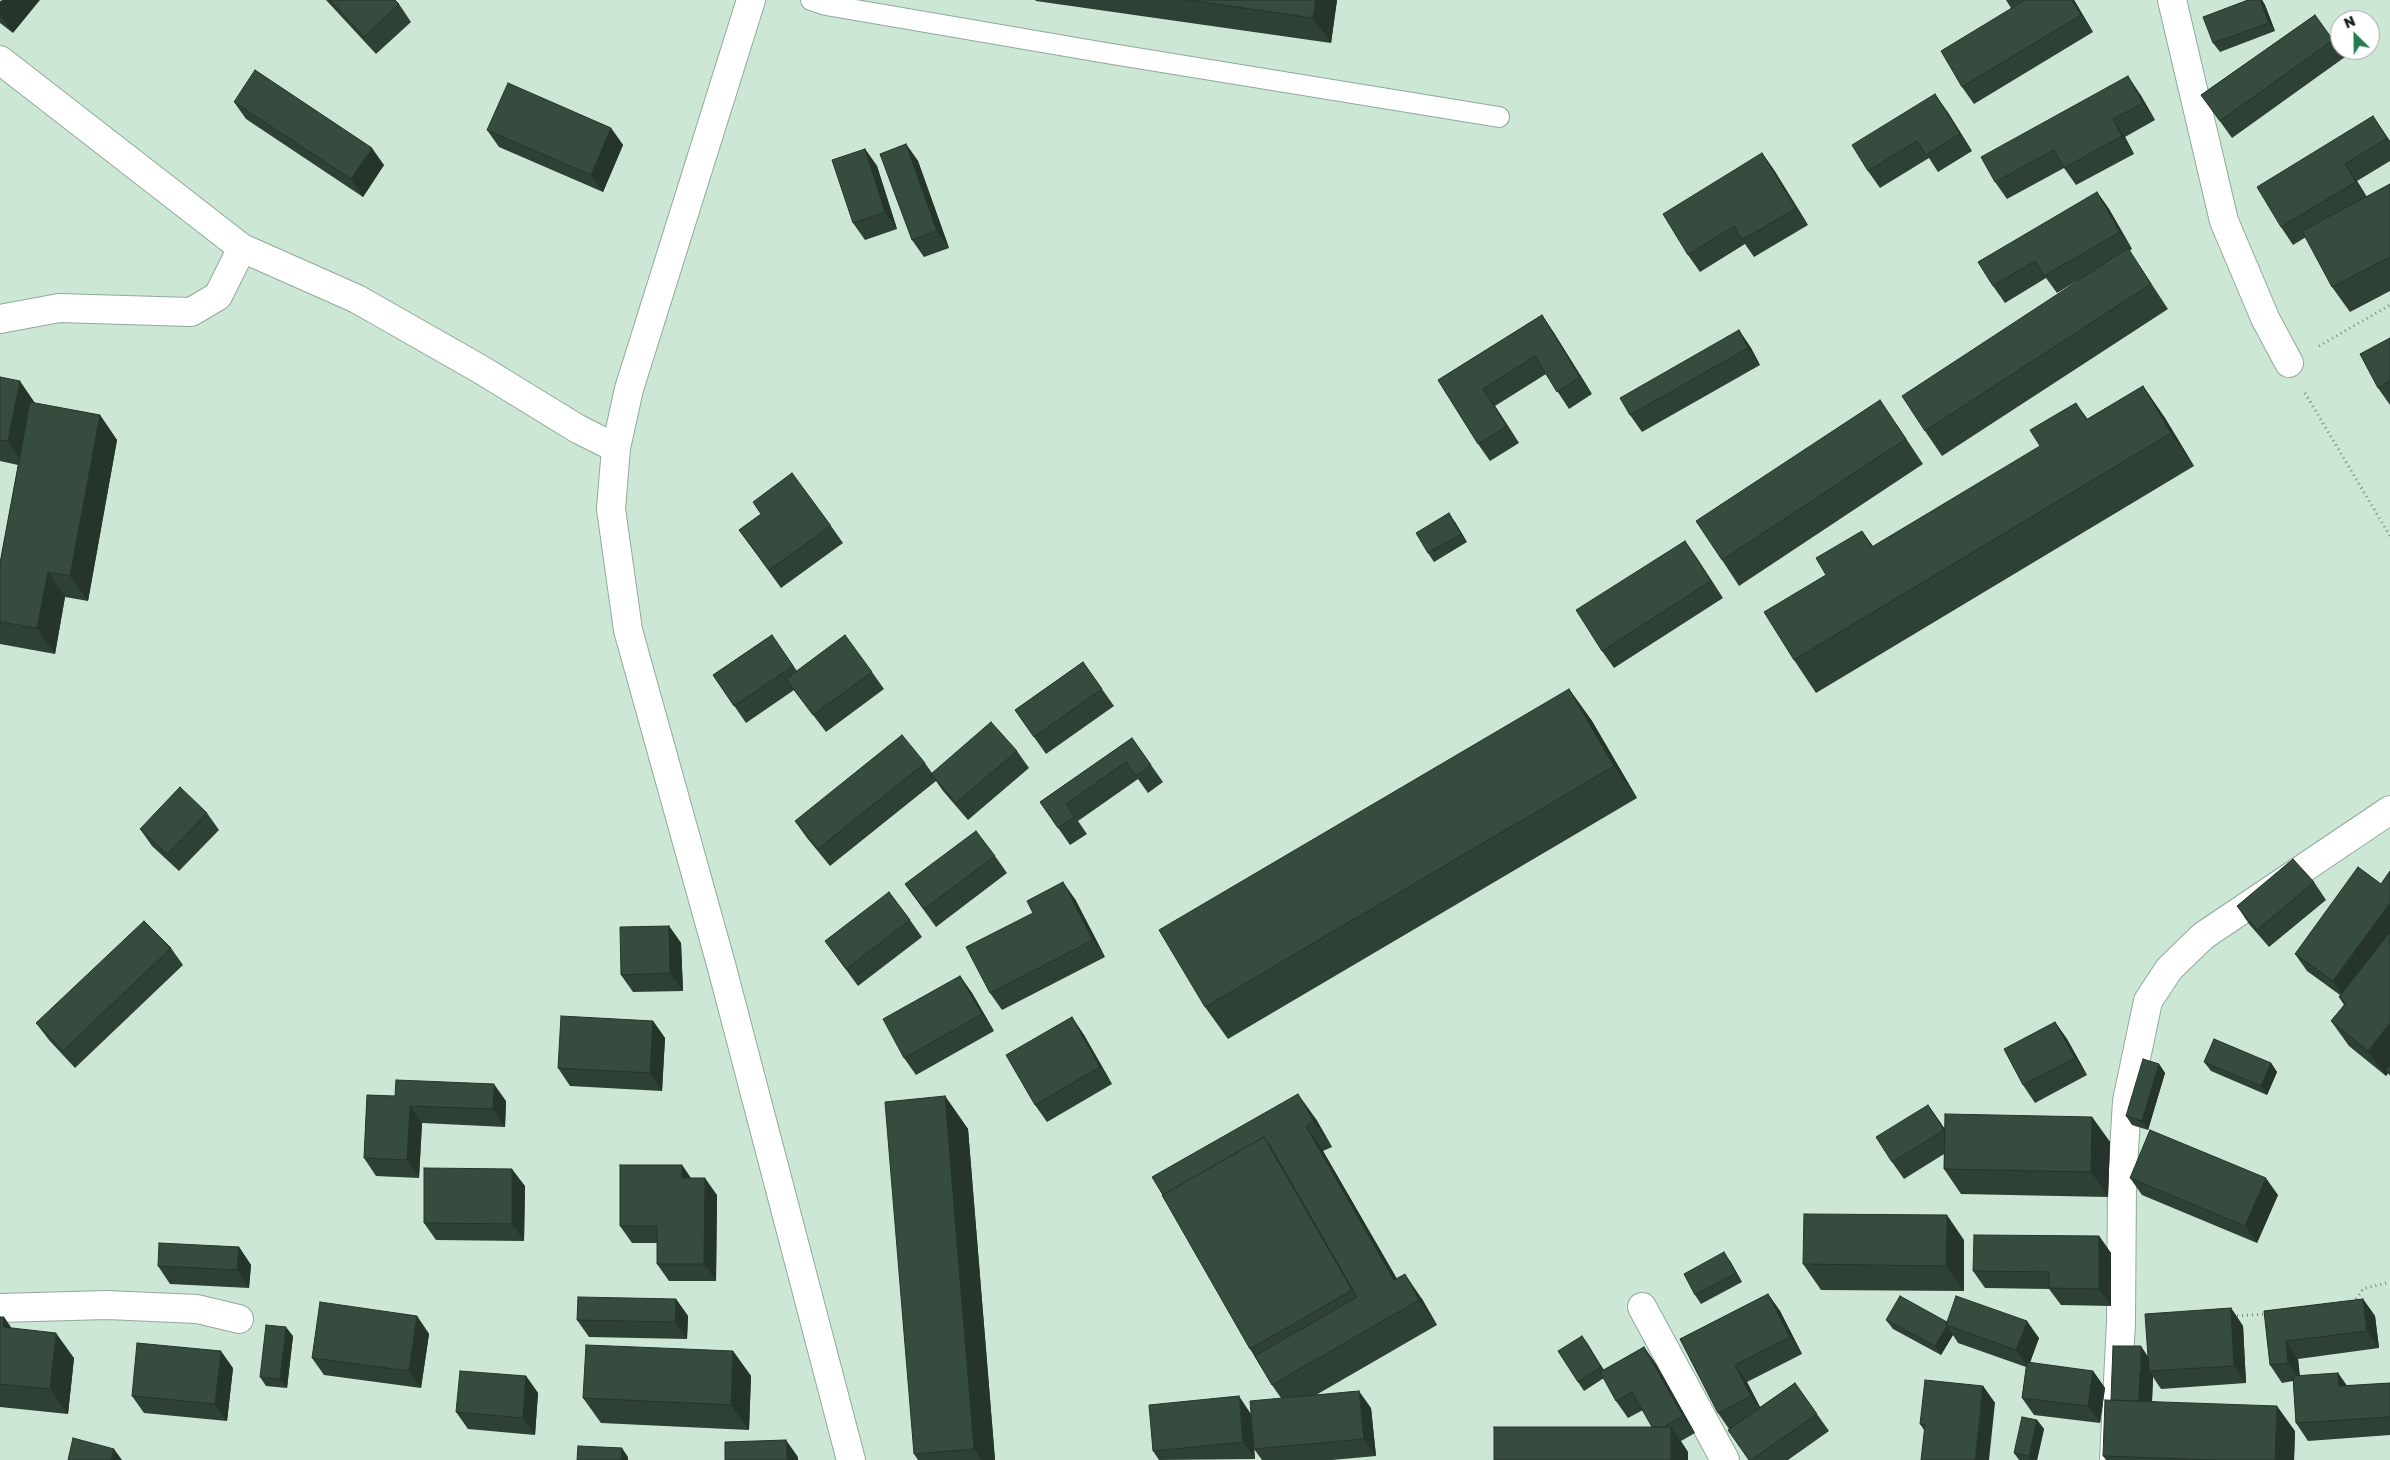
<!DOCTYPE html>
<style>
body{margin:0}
#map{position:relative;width:2390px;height:1460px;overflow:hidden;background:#cde7d6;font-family:"Golos Text",sans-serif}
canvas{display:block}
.north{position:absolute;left:2330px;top:10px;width:50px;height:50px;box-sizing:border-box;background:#fff;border:1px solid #a2a6a4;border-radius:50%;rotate:337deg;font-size:14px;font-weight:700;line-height:20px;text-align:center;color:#17211b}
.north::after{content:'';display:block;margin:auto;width:18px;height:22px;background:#237b50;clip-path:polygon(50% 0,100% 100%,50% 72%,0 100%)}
</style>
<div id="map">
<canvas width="2390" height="1460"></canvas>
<div class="north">N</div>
</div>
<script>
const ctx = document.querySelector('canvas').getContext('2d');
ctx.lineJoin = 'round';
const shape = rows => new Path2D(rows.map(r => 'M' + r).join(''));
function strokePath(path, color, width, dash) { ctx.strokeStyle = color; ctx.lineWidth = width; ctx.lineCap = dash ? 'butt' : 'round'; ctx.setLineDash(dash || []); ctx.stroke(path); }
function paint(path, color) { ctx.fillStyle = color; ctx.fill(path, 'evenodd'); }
const lane = shape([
 [811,0,826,5,1100,52,1499,117]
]);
const street = shape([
 [2172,0,2224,221,2265,318,2289,363],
 [0,60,242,248,357,299,480,369,578,429,616,448],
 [0,319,59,308,191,312,218,296,242,248],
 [1642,1307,1725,1460],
 [0,1308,107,1305,197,1309,239,1319],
 [2114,1460,2121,1322,2122,1184,2127,1101,2148,1001,2169,969,2203,936,2390,810]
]);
const secondary = shape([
 [751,0,629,389,616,448,611,509,628,630,722,968,851,1460]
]);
strokePath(lane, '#91a99a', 22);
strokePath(street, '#91a99a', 30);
strokePath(secondary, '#91a99a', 30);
strokePath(shape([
 [2319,346,2390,305],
 [2305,393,2390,536],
 [2353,1303,2363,1289,2390,1282],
 [2232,1316,2268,1314]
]), '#798c80', 3, [1, 4]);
strokePath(lane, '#fff', 20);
strokePath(street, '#fff', 28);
strokePath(secondary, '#fff', 28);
paint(shape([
 [0,0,13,33,0,23],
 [326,0,395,0,399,4,411,22,376,54],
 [1035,0,1337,0,1331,43,1036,1],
 [2006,0,2074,0,2093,32,1974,104,1962,87,2011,8],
 [2248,0,2262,0,2265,5,2275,31,2220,52,2213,43],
 [2315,15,2345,57,2232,138,2201,95],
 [2140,94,2155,120,2125,137,2134,154,2076,185,2064,168,2007,199,1995,182],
 [234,102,384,165,363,197,246,119],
 [1947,111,1972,151,1938,172,1929,158,1880,188,1868,171],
 [2373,116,2390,141,2390,161,2357,181,2367,197,2390,184,2390,291,2350,312,2332,287,2306,237,2293,245,2281,227],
 [611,128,623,145,603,192,499,147,487,130],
 [906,144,918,161,949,248,924,257,912,240],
 [865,149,877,166,897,229,865,240,853,223],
 [1762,153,1774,170,1808,225,1754,257,1745,244,1700,272,1688,255],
 [2097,192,2109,209,2132,249,2129,251,2168,309,1942,456,1925,431,2082,278,2057,293,2046,278,2005,303,1993,286],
 [1542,315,1554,333,1592,394,1569,409,1546,374,1495,406,1519,443,1490,461,1478,444,1438,380],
 [1739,330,1751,348,1760,365,1642,432,1630,415],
 [2390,338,2390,405,2378,388],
 [0,377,36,404,100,415,117,440,88,601,65,597,55,654,0,644,0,563,18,465,0,461],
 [2143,386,2165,418,2194,466,1816,693,1794,660,1862,531,1873,546],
 [1897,425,1923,464,1739,586,1722,560],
 [761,514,831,526,843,543,781,588,739,530],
 [1455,522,1467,542,1434,562,1428,553],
 [1685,541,1723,598,1614,668,1602,651],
 [772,635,797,671,872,672,884,689,826,732,794,690,746,723,713,675],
 [1083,662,1114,706,1046,754,1015,710],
 [1569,689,1592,721,1637,798,1228,1039,1205,1007],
 [1132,738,1163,782,1148,793,1138,779,1078,821,1087,834,1070,845,1040,802],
 [1017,751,1029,768,968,820,943,791,936,781,830,866,807,838,795,821,925,763,932,773],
 [207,813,219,830,179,871,152,846,140,829],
 [995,856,1007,873,936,927,905,884],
 [2390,871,2390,1076,2388,1073,2386,1076,2349,1046,2331,1021,2344,1005,2339,997,2340,995,2307,971,2295,954,2381,884],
 [2314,882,2326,900,2269,947,2249,924,2237,906],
 [1075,899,1105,957,1002,1010,990,993,1033,913],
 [910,920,922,937,858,986,825,941],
 [669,926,681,943,683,991,633,992,621,975],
 [171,948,183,965,75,1068,49,1040,36,1023],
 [960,976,972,993,994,1031,916,1075,904,1058],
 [1072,1017,1084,1035,1112,1084,1047,1122,1035,1105],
 [653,1021,665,1038,662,1091,570,1086,558,1068],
 [2055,1022,2067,1039,2087,1075,2035,1103,2023,1085],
 [2204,1062,2271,1063,2277,1072,2267,1095,2211,1071],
 [2159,1064,2165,1073,2148,1130,2132,1125,2126,1116],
 [367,1095,506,1101,505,1127,422,1123,419,1178,376,1176,364,1158],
 [945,1096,968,1129,995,1460,918,1460,914,1454],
 [1928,1105,1945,1129,2092,1117,2110,1142,2108,1197,1961,1194,1944,1169,1944,1154,1904,1179,1892,1162],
 [1316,1119,1332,1147,1323,1151,1397,1279,1422,1299,1437,1325,1316,1395,1371,1408,1376,1456,1332,1460,1262,1460,1254,1449,1281,1398,1272,1385,1250,1349,1162,1195],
 [682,1165,691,1178,717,1195,716,1281,669,1281,657,1264,657,1243,632,1243,620,1226],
 [2130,1178,2278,1195,2257,1243,2142,1195],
 [525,1186,524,1241,436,1240,424,1223],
 [2099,1236,2111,1253,2111,1306,2061,1305,2049,1289,1985,1288,1973,1271],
 [1964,1240,1964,1291,1821,1290,1803,1264],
 [239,1247,251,1265,249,1288,170,1284,158,1266],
 [1730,1261,1742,1282,1701,1304,1695,1295],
 [1768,1294,1780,1311,1802,1354,1747,1382,1760,1407,1795,1383,1829,1431,1788,1460,1749,1460,1729,1429,1718,1413,1680,1339],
 [676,1299,688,1316,687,1339,589,1337,577,1320],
 [2363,1299,2375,1316,2379,1348,2298,1359,2300,1376,2338,1373,2347,1386,2390,1383,2390,1435,2308,1441,2296,1423,2293,1381,2282,1383,2270,1365,2264,1311],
 [2231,1308,2243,1326,2246,1383,2161,1389,2153,1377,2152,1401,2295,1431,2294,1460,2106,1460,2103,1456,2148,1355],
 [417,1316,429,1334,421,1388,324,1375,312,1358],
 [0,1317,4,1317,11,1328,74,1358,68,1414,0,1407],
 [1886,1320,1947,1322,2039,1338,2030,1363,2093,1371,2105,1388,2100,1423,2034,1415,2022,1398,2026,1367,1958,1343,1953,1335,1941,1355,1893,1329],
 [293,1336,287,1388,266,1386,260,1377],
 [1582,1336,1604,1370,1644,1347,1656,1364,1695,1433,1681,1441,1688,1452,1652,1427,1643,1410,1628,1418,1616,1401,1604,1378,1584,1391,1578,1382],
 [733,1351,751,1376,749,1430,601,1423,583,1398],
 [233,1368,227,1421,144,1413,132,1396],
 [526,1376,538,1393,535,1435,468,1429,456,1412],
 [1983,1386,1995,1403,1924,1430,1920,1424],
 [1251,1414,1255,1459,1159,1460,1153,1451],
 [2037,1420,2044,1429,2037,1460,2019,1460,2014,1453]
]), '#2e4136');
paint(shape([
 [2,0,40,0,13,33,0,15,0,2],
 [1316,0,1337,0,1331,43,1313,18],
 [2072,0,2074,0,2093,32,2081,15],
 [2260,0,2262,0,2265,5,2275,31,2269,23],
 [2128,76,2140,94,2155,120,2143,103],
 [1935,94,1947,111,1972,151,1960,134],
 [2373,116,2385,134,2390,141,2390,143],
 [2113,119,2125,137,2134,154,2122,136],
 [611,128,623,145,603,192,591,175],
 [906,144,918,161,949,248,937,231],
 [372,148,384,165,363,197,351,179],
 [865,149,877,166,897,229,885,212],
 [1762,153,1774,170,1808,225,1796,208],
 [2345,164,2357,181,2368,199,2356,182],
 [2097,192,2109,209,2132,249,2120,232],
 [2128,248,2145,274,2168,309,2151,284],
 [1542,315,1554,333,1592,394,1580,377],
 [1739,330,1751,348,1760,365,1748,348],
 [20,381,37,406,25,466,8,441],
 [2143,386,2165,418,2194,466,2171,433],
 [1483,389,1495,406,1519,443,1507,426],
 [2076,403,2099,435,2086,420],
 [100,415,117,440,88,601,70,576],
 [1449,513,1455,522,1467,542,1461,534],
 [1685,541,1697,558,1723,598,1711,581],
 [48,572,65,597,55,654,37,628],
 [1569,689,1592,721,1637,798,1614,766],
 [1063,882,1075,899,1105,957,1093,940],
 [2390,903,2390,936,2345,998,2333,981],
 [669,926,681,943,683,991,670,973],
 [960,976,972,993,994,1031,982,1014],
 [1072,1017,1084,1035,1112,1084,1100,1067],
 [653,1021,665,1038,662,1091,650,1073],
 [2055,1022,2067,1039,2087,1075,2075,1058],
 [2390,1023,2390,1071,2386,1070,2388,1073,2386,1076,2368,1051],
 [2271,1063,2277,1072,2267,1095,2261,1086],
 [2159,1064,2165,1073,2148,1130,2142,1121],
 [494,1084,506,1101,505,1127,493,1109],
 [1298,1094,1316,1119,1332,1147,1314,1122],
 [945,1096,968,1129,995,1460,982,1460,974,1449],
 [1928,1105,1940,1122,1956,1147,1944,1130],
 [410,1106,422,1123,419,1178,407,1160],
 [2092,1117,2110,1142,2108,1197,2091,1172],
 [1306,1126,1323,1151,1412,1305,1394,1280],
 [1264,1137,1287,1169,1375,1322,1352,1290],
 [682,1165,694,1183,682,1178],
 [512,1169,525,1186,524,1241,512,1224],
 [705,1178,717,1195,716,1281,704,1264],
 [2266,1178,2278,1195,2257,1243,2245,1226],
 [1947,1215,1964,1240,1964,1291,1946,1266],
 [2099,1236,2111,1253,2111,1306,2099,1289],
 [239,1247,251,1265,249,1288,237,1270],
 [1724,1252,1730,1261,1742,1282,1736,1273],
 [1405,1274,1422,1299,1437,1325,1419,1300],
 [1768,1294,1780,1311,1802,1354,1790,1337],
 [676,1299,688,1316,687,1339,675,1322],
 [2363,1299,2375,1316,2379,1348,2367,1331],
 [2231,1308,2243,1326,2246,1383,2234,1366],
 [417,1316,429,1334,421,1388,409,1371],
 [4,1317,21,1342,3,1327],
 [2027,1321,2039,1338,2028,1367,2016,1350],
 [1946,1326,1953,1335,1941,1355,1935,1346],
 [286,1327,293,1336,287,1388,280,1379],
 [56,1333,74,1358,68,1414,50,1389],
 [1582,1336,1588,1344,1607,1376,1601,1367],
 [2286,1341,2298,1359,2300,1380,2288,1363],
 [2141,1346,2153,1364,2149,1371,2153,1377,2151,1426,2139,1408],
 [1644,1347,1656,1364,1695,1433,1683,1416],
 [221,1351,233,1368,227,1421,215,1404],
 [733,1351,751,1376,749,1430,731,1405],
 [1735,1365,1747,1382,1763,1413,1751,1396],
 [2093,1371,2105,1388,2100,1423,2088,1406],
 [2338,1373,2350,1390,2339,1386],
 [526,1376,538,1393,535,1435,523,1418],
 [1983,1386,1995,1403,1989,1460,1975,1460],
 [1359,1391,1371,1408,1376,1456,1364,1439],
 [1239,1396,1251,1414,1255,1459,1243,1442],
 [2277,1406,2295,1431,2294,1460,2275,1460],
 [2037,1420,2044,1429,2037,1460,2032,1460,2029,1456],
 [1671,1427,1688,1452,1688,1460,1671,1460],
 [786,1440,798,1457,798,1460,787,1460],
 [622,1448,628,1457,628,1460,621,1460],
 [114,1449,122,1460,111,1460]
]), '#26352c');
const building = shape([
 [330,0,395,0,399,4,364,37,330,0],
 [1188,0,1316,0,1313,18,1188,0],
 [2025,0,2072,0,2081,15,1962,87,1941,51,2025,0],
 [2248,0,2260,0,2269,23,2213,43,2203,17,2248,0],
 [2315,15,2333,40,2220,121,2201,95,2315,15],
 [255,70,372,148,351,179,234,102,255,70],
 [2128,76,2143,103,2113,119,2122,136,2064,168,2054,150,1995,182,1981,157,2128,76],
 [508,83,611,128,591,175,487,130,508,83],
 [1935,94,1960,134,1926,155,1917,141,1868,171,1852,145,1935,94],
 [2373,116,2387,138,2345,164,2356,182,2281,227,2257,187,2373,116],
 [906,144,937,231,912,240,880,154,906,144],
 [865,149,885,212,853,223,832,160,865,149],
 [1762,153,1796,208,1742,240,1734,226,1688,255,1663,214,1762,153],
 [2390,184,2390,257,2332,287,2302,231,2390,184],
 [2097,192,2120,232,2044,276,2035,261,1993,286,1978,262,2097,192],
 [2128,248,2151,284,1925,431,1902,396,2128,248],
 [1542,315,1580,377,1557,392,1535,356,1483,389,1507,426,1478,444,1438,380,1542,315],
 [1739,330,1748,348,1630,415,1620,398,1739,330],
 [2390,338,2390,381,2378,388,2360,354,2390,338],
 [0,377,20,381,8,441,0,440,0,377],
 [2143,386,2171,433,1794,660,1764,612,1826,575,1816,558,1862,531,1872,547,2040,446,2030,430,2076,403,2086,420,2143,386],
 [1880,400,1906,439,1722,560,1696,521,1880,400],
 [30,402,100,415,70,576,48,572,37,628,0,622,0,563,30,402],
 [792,473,831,526,769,570,739,530,761,514,753,502,792,473],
 [1449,513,1461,534,1428,553,1416,533,1449,513],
 [1685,541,1711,581,1602,651,1576,610,1685,541],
 [772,635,793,666,734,706,713,675,772,635],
 [845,635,872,672,813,715,786,679,845,635],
 [1083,662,1102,689,1034,737,1015,710,1083,662],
 [1569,689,1614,766,1205,1007,1159,930,1569,689],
 [991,722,1017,751,956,803,931,774,991,722],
 [902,735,925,763,818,849,795,821,902,735],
 [1132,738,1151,765,1136,776,1126,762,1066,804,1074,817,1058,828,1040,802,1132,738],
 [180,787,207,813,167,854,140,829,180,787],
 [976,831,995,856,924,909,905,884,976,831],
 [2293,859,2314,882,2257,930,2237,906,2293,859],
 [2358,867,2381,884,2390,871,2390,903,2333,981,2295,954,2358,867],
 [1063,882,1093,940,990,993,966,947,1033,913,1027,901,1063,882],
 [889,892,910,920,846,969,825,941,889,892],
 [144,921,171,948,63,1051,36,1023,144,921],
 [669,926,670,973,621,975,620,927,669,926],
 [2390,932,2390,1023,2368,1051,2331,1021,2346,1003,2339,997,2390,932],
 [960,976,982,1014,904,1058,883,1019,960,976],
 [561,1016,653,1021,650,1073,558,1068,561,1016],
 [1072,1017,1100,1067,1035,1105,1006,1055,1072,1017],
 [2055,1022,2075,1058,2023,1085,2004,1049,2055,1022],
 [2214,1039,2271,1063,2261,1086,2204,1062,2214,1039],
 [2143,1059,2159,1064,2142,1121,2126,1116,2143,1059],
 [2390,1064,2390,1073,2386,1070,2390,1064],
 [396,1080,494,1084,493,1109,410,1106,407,1160,364,1158,367,1095,395,1096,396,1080],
 [1298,1094,1314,1122,1306,1126,1394,1280,1405,1274,1419,1300,1272,1385,1255,1356,1357,1297,1269,1144,1264,1137,1163,1195,1152,1177,1298,1094],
 [945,1096,974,1449,914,1454,885,1102,945,1096],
 [1928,1105,1944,1130,1892,1162,1876,1137,1928,1105],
 [1945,1114,2092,1117,2091,1172,1944,1169,1945,1114],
 [2150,1130,2266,1178,2245,1226,2130,1178,2150,1130],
 [1264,1137,1352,1290,1250,1349,1162,1195,1264,1137],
 [620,1165,682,1165,682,1178,705,1178,704,1264,657,1264,657,1226,620,1226,620,1165],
 [424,1168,512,1169,512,1224,424,1223,424,1168],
 [1804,1214,1947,1215,1946,1266,1803,1264,1804,1214],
 [1974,1235,2099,1236,2099,1289,2049,1288,2049,1272,1973,1271,1974,1235],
 [159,1243,239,1247,237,1270,158,1266,159,1243],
 [1724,1252,1736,1273,1695,1295,1684,1274,1724,1252],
 [1768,1294,1790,1337,1735,1365,1751,1396,1718,1413,1680,1339,1768,1294],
 [1900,1296,1947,1322,1946,1325,1947,1326,1935,1346,1886,1320,1900,1296],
 [1956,1296,2027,1321,2016,1350,1946,1325,1956,1296],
 [578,1297,676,1299,675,1322,577,1320,578,1297],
 [2363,1299,2367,1331,2286,1341,2288,1363,2270,1365,2264,1311,2363,1299],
 [320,1302,417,1316,409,1371,312,1358,320,1302],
 [2231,1308,2234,1366,2149,1371,2145,1314,2231,1308],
 [0,1317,4,1317,3,1327,56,1333,50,1389,0,1384,0,1317],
 [266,1325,286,1327,280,1379,260,1377,266,1325],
 [1582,1336,1601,1367,1578,1382,1558,1351,1582,1336],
 [137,1343,221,1351,215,1404,132,1396,137,1343],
 [586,1345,733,1351,731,1405,583,1398,586,1345],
 [2113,1346,2141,1346,2139,1401,2111,1400,2113,1346],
 [1644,1347,1683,1416,1664,1427,1652,1427,1632,1392,1616,1401,1600,1372,1644,1347],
 [2027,1362,2093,1371,2088,1406,2022,1398,2027,1362],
 [460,1371,526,1376,523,1418,456,1412,460,1371],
 [2338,1373,2339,1386,2390,1383,2390,1417,2296,1423,2293,1376,2338,1373],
 [1925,1380,1983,1386,1975,1460,1921,1460,1925,1425,1920,1424,1925,1380],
 [1795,1383,1817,1414,1751,1460,1749,1460,1728,1430,1795,1383],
 [1359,1391,1364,1439,1254,1449,1250,1401,1359,1391],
 [1239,1396,1243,1442,1153,1451,1149,1405,1239,1396],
 [2105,1400,2277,1406,2275,1460,2217,1460,2103,1456,2105,1400],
 [2022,1417,2037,1420,2029,1456,2014,1453,2022,1417],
 [1494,1427,1671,1427,1671,1460,1494,1460,1494,1427],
 [73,1438,114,1449,111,1460,68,1460,73,1438],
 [786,1440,787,1460,725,1460,725,1442,786,1440],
 [578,1446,622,1448,621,1460,577,1460,578,1446]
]);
paint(building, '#364c3f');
strokePath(building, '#26352c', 1);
</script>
